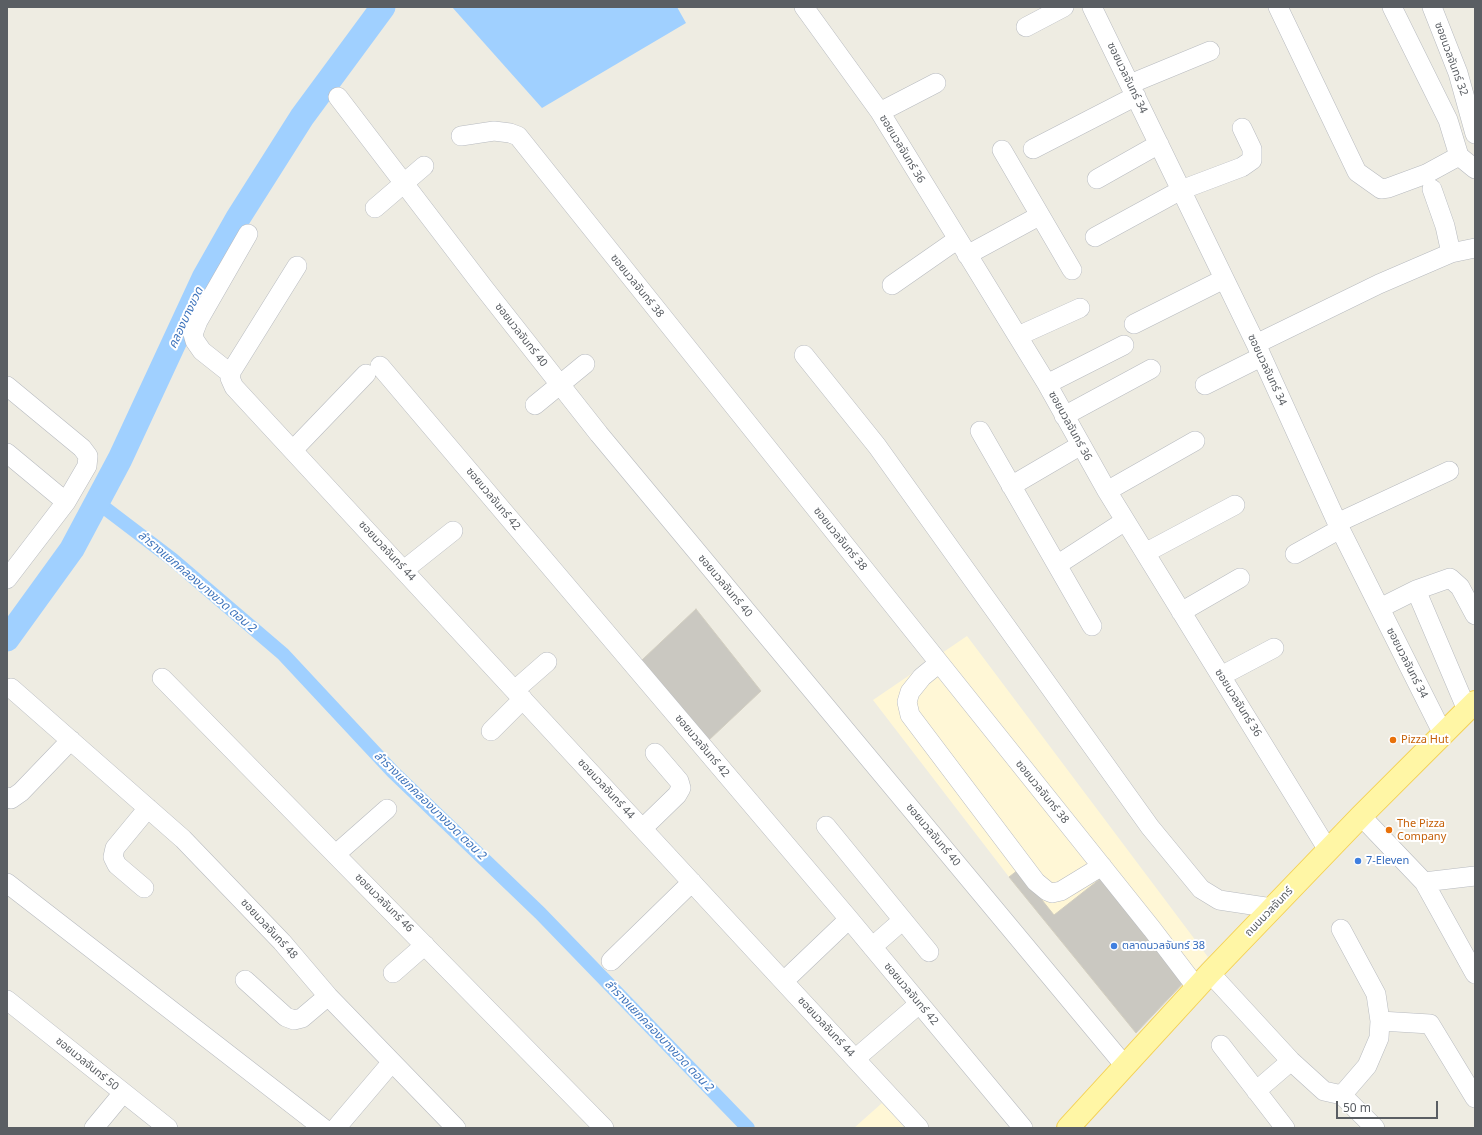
<!DOCTYPE html>
<meta charset="utf-8">
<style>
body{margin:0}
#map{position:relative;width:1482px;height:1135px;overflow:hidden;background:#eeece2;font-family:"Noto Sans",sans-serif}
canvas{display:block}
.frame{position:absolute;inset:0;border:8px solid #5a5e63;pointer-events:none}
.scale{position:absolute;left:1336px;top:1101px;width:102px;height:18px;box-sizing:border-box;border:2px solid #5a5e63;border-top:0;padding-left:5px;font-size:12px;line-height:14px;white-space:nowrap;color:#5a5e63;-webkit-text-stroke:3px #fff;paint-order:stroke}
</style>
<div id="map">
<canvas width="1482" height="1135"></canvas>
<div class="frame"></div>
<div class="scale">50 m</div>
</div>
<script>
const ctx = document.querySelector('canvas').getContext('2d');
ctx.lineJoin = 'round';
function paint(path, color) { ctx.fillStyle = color; ctx.fill(path, 'evenodd'); }
const shape = rows => new Path2D(rows.map(r => 'M' + r).join(''));
function strokePath(path, color, width, dash) { ctx.strokeStyle = color; ctx.lineWidth = width; ctx.lineCap = dash ? 'butt' : 'round'; ctx.setLineDash(dash || []); ctx.stroke(path); }
function drawText(font, color, halo, rows, align = 'center') {
  ctx.font = font + ' "Noto Sans","Noto Sans Thai",sans-serif'; ctx.lineWidth = 4; ctx.setLineDash([]); ctx.textBaseline = 'middle'; ctx.strokeStyle = halo; ctx.fillStyle = color; for (const [text, x, y, turn = 0] of rows) {
    ctx.save(); ctx.translate(x, y); ctx.rotate((+turn || 0) * Math.PI / 180); ctx.textAlign = isNaN(turn) ? turn : align; if (halo) ctx.strokeText(text, 0, 0); ctx.fillText(text, 0, 0); ctx.restore();
  }
}
paint(shape([
 [967,636,1208,957,1136,1033,1009,877,873,700],
 [882,1103,905,1128,854,1128]
]), '#fff7d6');
paint(shape([
 [452,7,677,7,686,23,542,108]
]), '#a0d0ff');
strokePath(shape([
 [97,502,172,559,283,654,393,772,540,913,748,1128]
]), '#a0d0ff', 14);
strokePath(shape([
 [7,639,72,549,120,459,204,278,238,218,302,117,383,7]
]), '#a0d0ff', 25);
const building = shape([
 [696,609,761,691,709,740,642,660,696,609],
 [1018,870,1054,915,1105,875,1188,978,1136,1033,1009,877,1018,870]
]);
paint(building, '#cac8c1');
strokePath(building, '#d2cec0', 1);
const minor = shape([
 [804,7,880,112,1047,384,1107,491,1328,850],
 [1092,7,1256,344,1340,529,1443,734],
 [1278,7,1357,172,1381,189,1388,188,1426,174,1459,156,1475,169],
 [1392,7,1448,120,1459,156],
 [1432,7,1458,73,1475,134],
 [1026,27,1064,7],
 [1130,84,1210,51],
 [338,97,484,288,599,434,1125,1066],
 [880,112,936,83],
 [461,136,494,131,510,133,518,136,1152,929,1197,988],
 [1033,149,1136,96],
 [1002,150,1072,270],
 [1097,179,1159,144],
 [1432,189,1445,226,1451,253],
 [375,208,424,166],
 [1095,237,1181,190,1242,167,1252,160,1252,149,1242,128],
 [967,255,1039,216],
 [297,266,231,372,230,378,234,387,919,1128],
 [892,285,958,239],
 [1134,324,1224,279],
 [1018,336,1080,308],
 [1256,344,1379,284,1451,253,1475,248],
 [804,355,877,446,1150,827,1201,889,1219,900,1272,908],
 [380,366,849,919,1023,1128],
 [231,374,202,351,195,341,193,334,198,321,248,234],
 [1047,384,1124,345],
 [1205,385,1261,357],
 [7,386,82,448,88,456,87,466,66,502,7,579],
 [535,405,585,364],
 [1064,416,1151,369],
 [980,431,1092,626],
 [293,450,366,374],
 [7,453,66,502],
 [1011,486,1081,445],
 [1107,491,1195,441],
 [1337,523,1449,471],
 [1145,553,1235,505],
 [1295,554,1340,529],
 [1057,565,1125,521],
 [404,570,453,531],
 [1416,590,1467,710],
 [1380,608,1416,590,1450,578,1460,587,1475,615],
 [1181,612,1240,578],
 [939,663,922,677,910,692,907,702,910,715,1036,882,1047,891,1052,893,1061,891,1102,866],
 [1221,676,1274,648],
 [162,678,604,1128],
 [11,688,183,839,282,942,328,996,456,1128],
 [515,690,547,662],
 [491,731,523,699],
 [7,797,11,799,21,792,71,740],
 [1361,816,1424,882,1475,974],
 [826,826,929,952],
 [643,828,677,795,681,788,679,781,655,753],
 [336,854,387,809],
 [1424,882,1475,876],
 [7,883,323,1128],
 [144,888,117,865,113,857,115,848,148,808],
 [1341,929,1376,994,1380,1021,1379,1038,1367,1066,1342,1095],
 [872,947,903,920],
 [611,961,692,882],
 [393,973,425,945],
 [1210,973,1291,1061,1324,1091,1342,1095,1375,1128],
 [245,980,286,1017,294,1020,302,1018,328,996],
 [784,981,849,919],
 [7,1000,168,1128],
 [1380,1021,1430,1024,1475,1098],
 [1221,1045,1285,1128],
 [855,1059,919,1004],
 [1256,1091,1291,1061],
 [94,1128,123,1093],
 [336,1128,392,1062]
]);
const major = shape([
 [1068,1128,1210,973,1361,816,1475,702]
]);
strokePath(minor, '#b7babf', 20);
strokePath(major, '#f4d154', 24);
strokePath(minor, '#fff', 19);
strokePath(major, '#fff6a5', 22);
for (const [x, y, r, color] of [
 [1393,740,4,"#e8710a"],
 [1389,830,4,"#e8710a"],
 [1358,861,4,"#3f7fe0"],
 [1114,946,4,"#3f7fe0"]
]) { const dot = new Path2D(); dot.arc(x, y, r, 0, 2 * Math.PI); ctx.fillStyle = color; ctx.fill(dot); strokePath(dot, '#fff', 1.5); }
drawText('11px', '#5a5e63', '#fff', [
 ["ซอยนวลจันทร์ 32",1451,59,70],
 ["ซอยนวลจันทร์ 34",1127,78,64],
 ["ซอยนวลจันทร์ 36",902,149,59],
 ["ซอยนวลจันทร์ 38",637,286,51],
 ["ซอยนวลจันทร์ 40",521,335,52],
 ["ซอยนวลจันทร์ 34",1267,370,65],
 ["ซอยนวลจันทร์ 36",1070,426,61],
 ["ซอยนวลจันทร์ 42",493,499,50],
 ["ซอยนวลจันทร์ 38",840,539,51],
 ["ซอยนวลจันทร์ 44",387,551,47],
 ["ซอยนวลจันทร์ 40",725,586,50],
 ["ซอยนวลจันทร์ 34",1407,663,63],
 ["ซอยนวลจันทร์ 36",1238,703,58],
 ["ซอยนวลจันทร์ 42",702,746,50],
 ["ซอยนวลจันทร์ 44",606,789,47],
 ["ซอยนวลจันทร์ 38",1042,792,51],
 ["ซอยนวลจันทร์ 40",933,835,50],
 ["ซอยนวลจันทร์ 46",384,903,45],
 ["ถนนนวลจันทร์",1269,912,-46],
 ["ซอยนวลจันทร์ 48",269,929,47],
 ["ซอยนวลจันทร์ 42",911,994,50],
 ["ซอยนวลจันทร์ 44",826,1027,47],
 ["ซอยนวลจันทร์ 50",87,1064,39]
]);
drawText('11px', '#c56008', '#fff', [
 ["Pizza Hut",1401,740],
 ["The Pizza",1397,824],
 ["Company",1397,837]
], 'left');
drawText('11px', '#366cbe', '#fff', [
 ["7-Eleven",1366,861],
 ["ตลาดนวลจันทร์ 38",1122,946]
], 'left');
drawText('italic 12px', '#3e74bc', '#fff', [
 ["คลองบางขวด",186,318,-65],
 ["ลำรางแยกคลองบางขวด ตอน 2",197,582,40],
 ["ลำรางแยกคลองบางขวด ตอน 2",430,806,44],
 ["ลำรางแยกคลองบางขวด ตอน 2",659,1036,46]
]);
</script>
